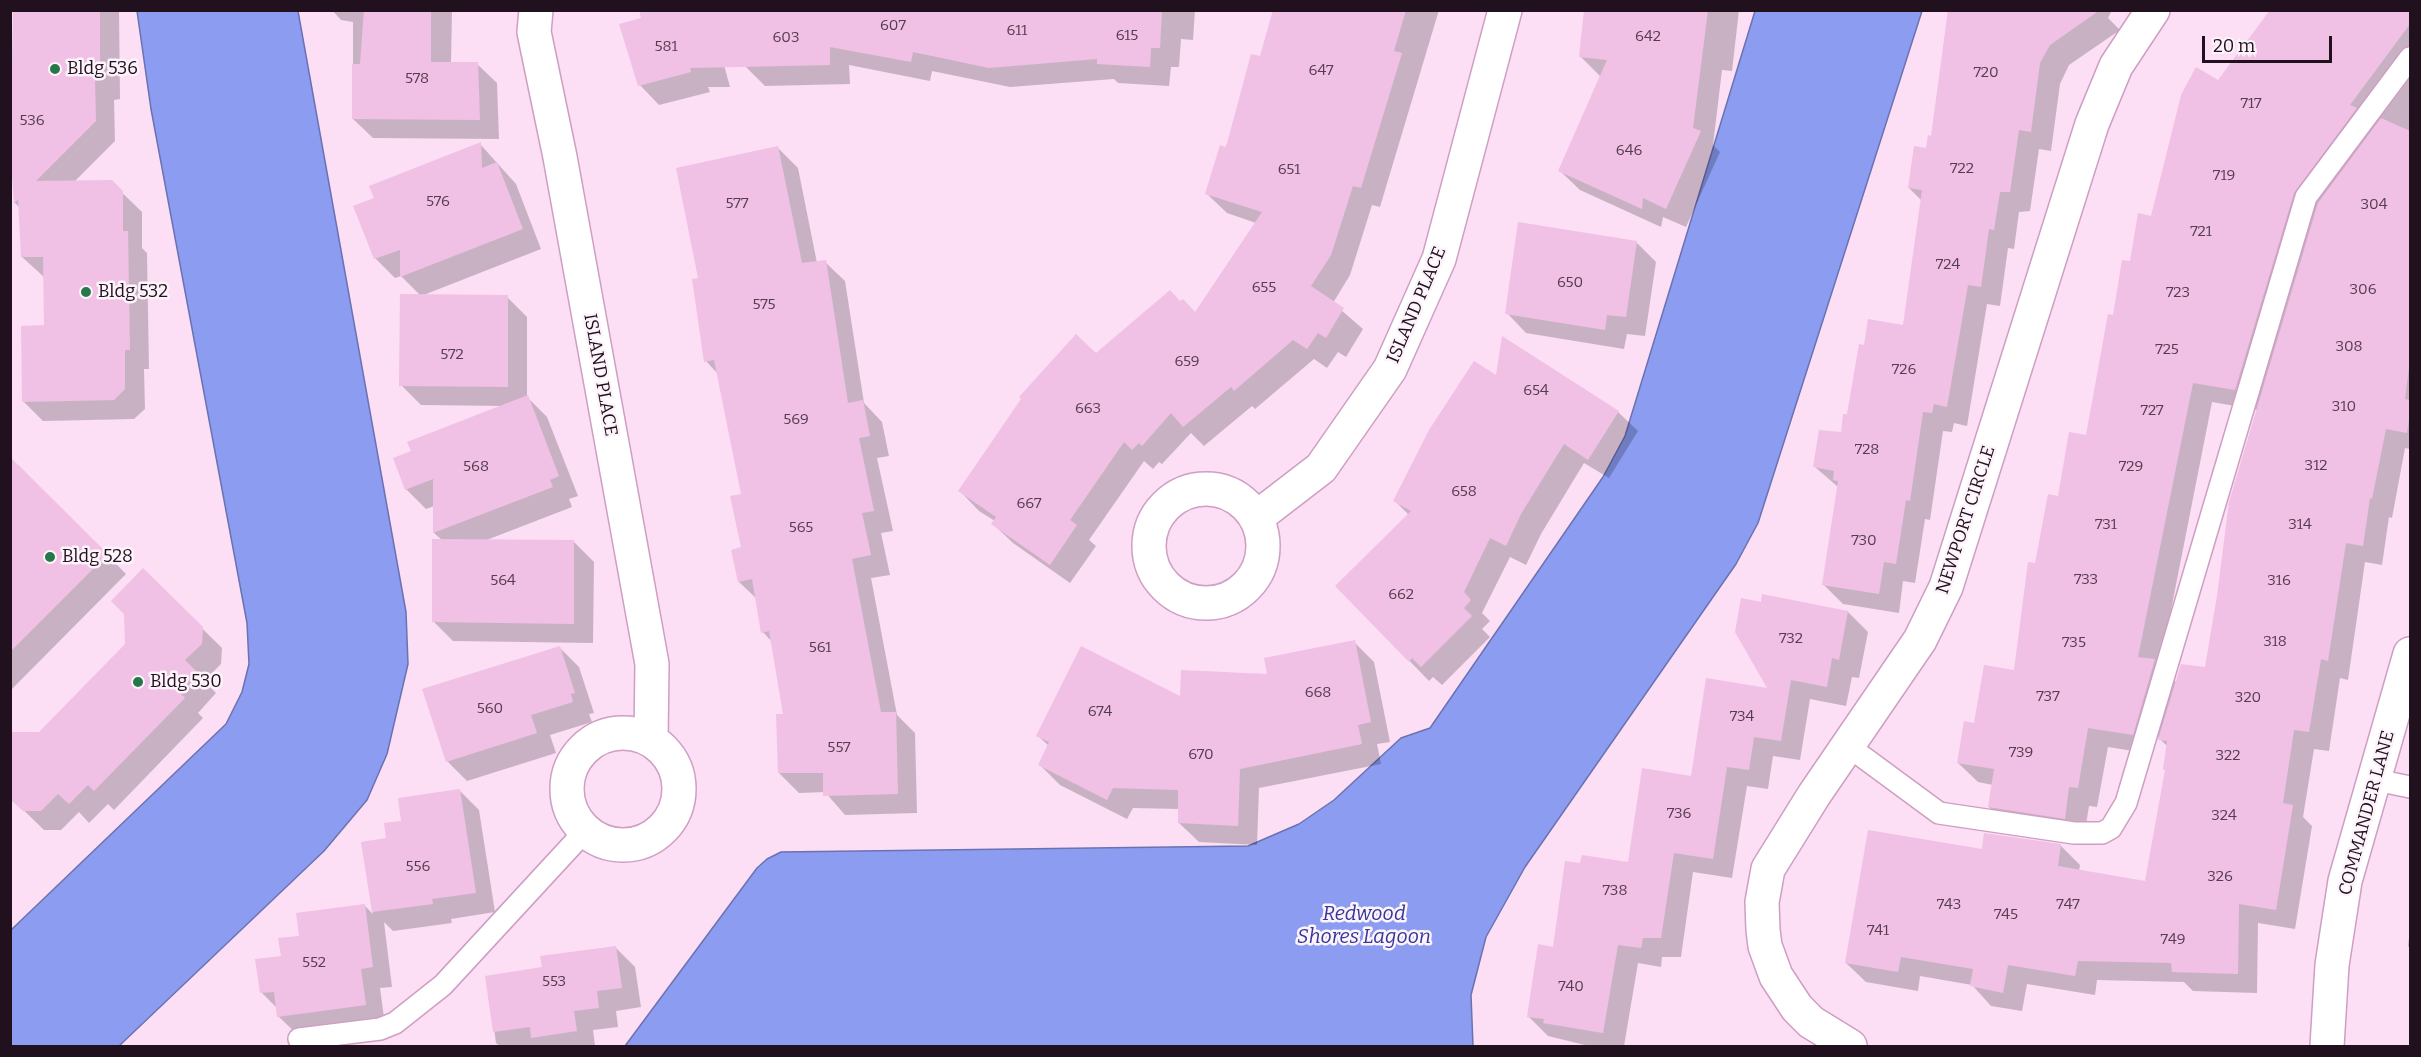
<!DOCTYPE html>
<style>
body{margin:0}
#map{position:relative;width:2421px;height:1057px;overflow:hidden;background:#fcdef5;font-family:Bitter,serif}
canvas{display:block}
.frame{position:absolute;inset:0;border:12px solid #21101d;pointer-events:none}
.scale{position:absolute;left:2202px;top:36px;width:130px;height:27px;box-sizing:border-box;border:3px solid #21101d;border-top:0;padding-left:8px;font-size:18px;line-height:21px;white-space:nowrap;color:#21101d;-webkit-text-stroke:4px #fdf3fa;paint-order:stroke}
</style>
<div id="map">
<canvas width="2421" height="1057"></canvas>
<div class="frame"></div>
<div class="scale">20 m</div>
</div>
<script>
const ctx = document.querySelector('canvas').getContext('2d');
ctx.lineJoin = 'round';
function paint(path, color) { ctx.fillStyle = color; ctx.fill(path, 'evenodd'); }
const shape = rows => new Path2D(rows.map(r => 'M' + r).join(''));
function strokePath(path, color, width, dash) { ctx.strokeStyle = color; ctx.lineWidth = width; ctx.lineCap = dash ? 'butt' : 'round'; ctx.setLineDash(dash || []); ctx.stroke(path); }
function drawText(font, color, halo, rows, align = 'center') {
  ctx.font = font + ' Bitter,serif'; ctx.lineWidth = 5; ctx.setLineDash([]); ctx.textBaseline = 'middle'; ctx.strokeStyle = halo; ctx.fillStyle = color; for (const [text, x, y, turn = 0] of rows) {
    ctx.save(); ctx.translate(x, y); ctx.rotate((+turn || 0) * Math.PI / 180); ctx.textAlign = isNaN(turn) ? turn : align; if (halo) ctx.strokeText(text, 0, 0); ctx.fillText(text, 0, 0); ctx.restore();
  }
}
const water = shape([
 [137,11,298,11,406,612,408,664,387,754,367,800,324,851,119,1046,11,1046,11,930,226,724,242,692,249,664,247,623,151,109,137,11],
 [1755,11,1922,11,1758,523,1736,564,1525,867,1486,937,1471,995,1473,1046,625,1046,757,868,767,859,781,852,1248,846,1299,824,1334,800,1401,738,1430,728,1603,477,1625,436,1755,11]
]);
paint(water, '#8b9cf1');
strokePath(water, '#6b72b1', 1.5);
paint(shape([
 [15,10,119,10,120,99,114,100,115,141,74,182,111,182,142,212,142,248,147,253,149,369,144,369,145,409,134,419,43,421,23,401,45,327,44,277,22,257,20,208,15,203,10,148,10,58,15,58],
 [332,10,452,10,451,63,477,64,497,83,499,139,373,138,353,119,353,22,341,20],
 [709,10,730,87,708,87,710,92,659,105,640,85],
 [744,10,1195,10,1193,40,1181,39,1179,67,1171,67,1169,86,1118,83,1114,79,1010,87,932,71,930,81,849,65,850,84,765,86,745,66],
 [1286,10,1439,10,1380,207,1372,205,1350,275,1333,303,1363,329,1346,357,1338,352,1327,368,1314,359,1255,409,1252,406,1204,446,1191,433,1162,464,1159,462,1153,469,1144,461,1089,540,1096,546,1070,583,1013,543,993,524,995,521,979,511,960,491,1096,355,1180,302,1196,313,1256,223,1227,213,1207,194,1261,58],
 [1586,10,1739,10,1732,71,1722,70,1713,145,1720,152,1686,227,1663,217,1661,227,1580,190,1560,171,1600,76,1580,56],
 [1983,10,2112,10,2108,18,2120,30,2069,65,2060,84,2051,151,2039,149,2030,211,2019,212,2014,249,2008,248,2000,306,1987,304,1967,426,1954,423,1952,432,1943,431,1930,520,1925,519,1915,583,1903,581,1899,613,1843,604,1823,584,1838,487,1815,467,1842,434,1865,346,1905,327,1922,201,1909,188,1933,138],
 [2401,10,2410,17,2410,449,2405,448,2392,518,2389,517,2382,565,2365,562,2348,680,2340,678,2329,751,2314,749,2303,817,2312,826,2295,929,2258,923,2257,993,2193,991,2184,982,2097,980,2095,995,2027,984,2022,1011,1991,1006,1972,985,1920,976,1918,991,1866,982,1846,963,1983,851,2060,845,2080,865,2079,871,2146,883,2167,771,2168,747,2158,737,2152,754,2108,747,2097,807,2089,806,2084,838,2009,827,1989,807,1993,785,1978,782,1958,763,1976,725,2015,671,2036,565,2059,498,2087,437,2114,317,2132,263,2218,81],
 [2212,402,2258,410,2206,669,2177,683,2160,666],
 [480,144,516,184,541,249,421,296,401,276,395,278,375,258,375,199],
 [778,148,798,168,817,263,825,262,845,281,864,403,882,422,889,456,877,458,893,531,881,533,890,575,871,578,897,715,915,733,917,813,845,815,825,792,799,793,779,773,785,716,772,642,763,632,757,599,739,582,743,549,743,495,718,374,706,361,700,279],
 [1636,242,1656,262,1645,336,1627,334,1624,349,1526,333,1507,313],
 [507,297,527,317,527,397,547,417,578,496,569,499,572,507,484,541,574,542,594,562,593,643,453,641,433,621,442,540,434,533,434,506,426,509,406,489,504,406,421,405,401,385],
 [1497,378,1618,412,1638,431,1609,478,1584,463,1541,534,1526,565,1510,557,1482,613,1490,621,1482,629,1490,637,1442,685,1433,677,1429,681,1337,586,1409,515,1395,501],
 [18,465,126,574,10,691,10,473],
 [143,570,222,648,221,664,204,681,216,693,198,713,203,718,114,810,108,804,89,823,79,812,61,830,44,830,10,797,39,734,126,645],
 [1762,604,1848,612,1868,632,1859,678,1852,677,1846,706,1810,699,1800,760,1773,756,1768,789,1747,786,1732,878,1693,872,1681,957,1662,957,1661,967,1638,963,1624,1046,1589,1046,1548,1036,1528,1016,1554,948,1629,864,1692,778,1770,690],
 [1354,642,1374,662,1390,742,1377,744,1381,764,1259,788,1257,845,1199,842,1179,823,1179,809,1133,808,1127,819,1060,785,1040,765,1049,746,1038,736,1269,676],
 [559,647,579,667,594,713,589,714,592,722,550,735,556,753,467,781,447,761],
 [459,790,479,810,495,912,451,919,452,923,393,931,384,922,392,987,380,988,385,1025,299,1036,279,1017,278,1009,261,992,283,957,301,937,365,906,373,914,362,843,388,839,402,822],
 [2410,928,2410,949,2408,946],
 [615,947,635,967,641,1007,616,1011,618,1027,593,1030,595,1046,500,1046,496,1043,487,977,543,969]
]), '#0003');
paint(shape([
 [13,10,100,10,100,80,95,81,96,121,36,181,112,180,123,191,123,231,128,231,130,350,125,350,125,389,114,400,22,402,21,326,44,325,43,257,21,257,18,199,14,204,10,146],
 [364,10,431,10,431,62,478,62,480,120,352,119,352,64,360,64],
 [639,10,1162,10,1160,48,1151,48,1150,67,1097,64,1097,59,989,68,913,52,911,62,830,47,830,65,690,68,691,72,638,86,619,24,641,18],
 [1273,10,1406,10,1394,51,1402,53,1361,188,1353,186,1331,255,1311,286,1344,308,1326,338,1318,333,1307,349,1293,340,1234,391,1231,387,1183,427,1171,413,1142,446,1139,443,1132,450,1124,442,1070,520,1077,525,1050,565,991,524,996,517,958,491,1021,399,1019,397,1076,334,1096,353,1170,290,1180,301,1183,299,1195,312,1262,212,1205,194,1220,145,1226,147,1251,54,1260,56],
 [1584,10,1708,10,1693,128,1701,131,1666,209,1643,198,1642,209,1558,171,1607,60,1579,57],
 [1948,10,2100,10,2050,45,2040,63,2031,132,2019,130,2010,192,2000,192,1994,230,1989,229,1981,287,1968,285,1947,407,1934,404,1932,413,1923,412,1910,501,1906,500,1896,564,1884,562,1879,594,1822,585,1838,481,1833,480,1834,471,1813,467,1819,430,1841,432,1843,414,1847,414,1859,344,1864,345,1868,319,1903,325,1922,190,1908,188,1914,146,1926,148,1928,135,1931,136],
 [2270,10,2410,10,2410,24,2350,105,2357,108,2294,193,2235,390,2193,383,2138,657,2155,659,2133,735,2088,728,2078,788,2069,787,2065,819,1988,807,1994,769,1957,763,1964,721,1974,723,1984,665,2014,670,2028,562,2035,563,2048,494,2058,496,2069,432,2086,435,2108,314,2113,315,2122,260,2130,261,2138,213,2151,216,2181,95,2196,67,2218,80],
 [2381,118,2410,131,2410,359,2405,399,2410,400,2410,414,2407,433,2386,429,2372,499,2370,498,2363,546,2346,543,2328,661,2321,659,2309,732,2294,730,2283,803,2293,805,2276,910,2239,904,2238,974,2172,972,2171,963,2078,961,2075,976,2008,965,2003,993,1970,986,1973,969,1901,957,1898,972,1845,963,1868,830,1982,849,1984,833,2061,844,2058,866,2145,881,2165,770,2163,769,2167,741,2158,740,2181,664,2205,667,2217,596,2229,502,2318,203],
 [481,142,482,168,497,162,523,229,400,277,400,250,374,259,353,206,374,198,369,186],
 [778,146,802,263,826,260,848,403,863,400,870,436,859,438,874,511,862,513,871,555,852,559,881,712,896,712,898,794,823,796,823,773,778,773,776,714,783,714,769,631,761,633,752,579,738,582,731,550,741,547,730,496,741,494,714,360,704,362,692,279,698,278,676,168],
 [1518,222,1637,241,1626,317,1607,315,1605,330,1505,314],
 [400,294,508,295,508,387,399,386],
 [1502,336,1619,411,1588,460,1564,444,1521,514,1506,546,1490,538,1464,592,1471,600,1464,608,1472,616,1421,667,1412,658,1409,662,1335,586,1411,511,1393,501,1429,430,1474,361,1496,375],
 [528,395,559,476,550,480,553,487,433,533,433,479,405,490,393,458,411,451,407,442],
 [10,457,108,554,10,652],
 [432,539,574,540,574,624,432,622],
 [143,568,203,627,202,644,185,660,198,673,179,692,185,698,94,791,88,785,69,804,58,794,41,811,23,811,10,799,10,732,39,732,125,644,124,614,111,601],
 [1762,594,1848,611,1839,660,1832,658,1827,687,1791,680,1781,741,1754,737,1749,770,1727,767,1713,859,1674,853,1661,938,1643,938,1641,948,1618,945,1603,1033,1543,1023,1544,1019,1527,1017,1538,944,1553,947,1565,861,1580,863,1582,855,1628,862,1642,768,1691,776,1706,678,1767,688,1735,632,1741,598,1761,602],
 [1355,640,1371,722,1358,725,1362,744,1240,769,1238,826,1178,823,1178,790,1113,788,1107,800,1038,765,1049,742,1036,736,1081,646,1180,696,1181,670,1267,674,1264,658],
 [560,646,575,693,571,694,573,702,531,715,537,733,446,762,422,689],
 [460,789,476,893,432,899,433,904,372,912,361,842,386,838,384,823,401,821,398,798],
 [365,904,373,967,361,969,366,1005,277,1017,274,992,260,993,255,959,281,956,278,938,299,936,296,913],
 [616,946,622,988,597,991,599,1008,574,1011,577,1031,531,1038,530,1027,493,1032,485,976,542,967,540,956]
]), '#f0c0e5');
const lane = shape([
 [1848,746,1939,813,2074,833,2102,833,2111,828,2126,803,2306,197,2410,58],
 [2376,780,2410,787],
 [299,1039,380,1029,395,1023,443,985,586,830]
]);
const street = shape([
 [536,10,534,32,560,157,652,664,651,740],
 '1149 546a57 57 0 1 1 114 0a57 57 0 1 1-114 0Z',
 [1256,518,1321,468,1390,369,1439,259,1505,10],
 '567 789a56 56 0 1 1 112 0a56 56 0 1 1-112 0Z',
 [1850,1046,1811,1022,1797,1008,1776,976,1765,946,1763,930,1762,902,1768,869,1814,795,1920,640,1946,587,2092,124,2116,66,2153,10],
 [2327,1046,2332,965,2345,881,2410,654]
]);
strokePath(lane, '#ce9fc3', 24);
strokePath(street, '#ce9fc3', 36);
strokePath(lane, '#fff', 21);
strokePath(street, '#fff', 33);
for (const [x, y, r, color] of [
 [55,69,6,"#267849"],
 [86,292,6,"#267849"],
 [50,557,6,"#267849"],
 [138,682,6,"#267849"]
]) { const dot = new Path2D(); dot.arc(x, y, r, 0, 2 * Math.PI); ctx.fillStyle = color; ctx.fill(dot); strokePath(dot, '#fdf3fa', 2); }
drawText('15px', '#553c4f', null, [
 ["607",893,26],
 ["611",1017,31],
 ["615",1127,36],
 ["642",1648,37],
 ["603",786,38],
 ["581",666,47],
 ["647",1321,71],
 ["720",1986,73],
 ["578",417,79],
 ["717",2251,104],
 ["536",32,121],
 ["646",1629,151],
 ["722",1962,169],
 ["651",1289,170],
 ["719",2224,176],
 ["576",438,202],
 ["577",737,204],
 ["304",2374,205],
 ["721",2201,232],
 ["724",1948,265],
 ["650",1570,283],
 ["655",1264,288],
 ["306",2363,290],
 ["723",2178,293],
 ["575",764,305],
 ["308",2349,347],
 ["725",2167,350],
 ["572",452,355],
 ["659",1187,362],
 ["726",1904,370],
 ["654",1536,391],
 ["310",2344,407],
 ["663",1088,409],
 ["727",2152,411],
 ["569",796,420],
 ["728",1867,450],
 ["312",2316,466],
 ["568",476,467],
 ["729",2131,467],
 ["658",1464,492],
 ["667",1029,504],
 ["731",2106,525],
 ["314",2300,525],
 ["565",801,528],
 ["730",1864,541],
 ["733",2086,580],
 ["564",503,581],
 ["316",2279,581],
 ["662",1401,595],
 ["732",1791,639],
 ["318",2275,642],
 ["735",2074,643],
 ["561",820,648],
 ["668",1318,693],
 ["737",2048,697],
 ["320",2248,698],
 ["560",490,709],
 ["674",1100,712],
 ["734",1742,717],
 ["557",839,748],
 ["739",2021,753],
 ["670",1201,755],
 ["322",2228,756],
 ["736",1679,814],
 ["324",2224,816],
 ["556",418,867],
 ["326",2220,877],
 ["738",1615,891],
 ["743",1949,905],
 ["747",2068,905],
 ["745",2006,915],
 ["741",1878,931],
 ["749",2173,940],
 ["552",314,963],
 ["553",554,982],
 ["740",1571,987]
]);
drawText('18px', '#21101d', '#fdf3fa', [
 ["Bldg 536",67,69],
 ["Bldg 532",98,292],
 ["Bldg 528",62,557],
 ["Bldg 530",150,682]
], 'left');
drawText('18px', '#21101d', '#fdf3fa', [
 ["ISLAND PLACE",1417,305,-67],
 ["ISLAND PLACE",600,375,80],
 ["NEWPORT CIRCLE",1966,520,-72],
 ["COMMANDER LANE",2367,813,-75]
]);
drawText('italic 20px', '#323798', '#fdf3fa', [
 ["Redwood",1364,914],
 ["Shores Lagoon",1364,937]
]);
</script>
